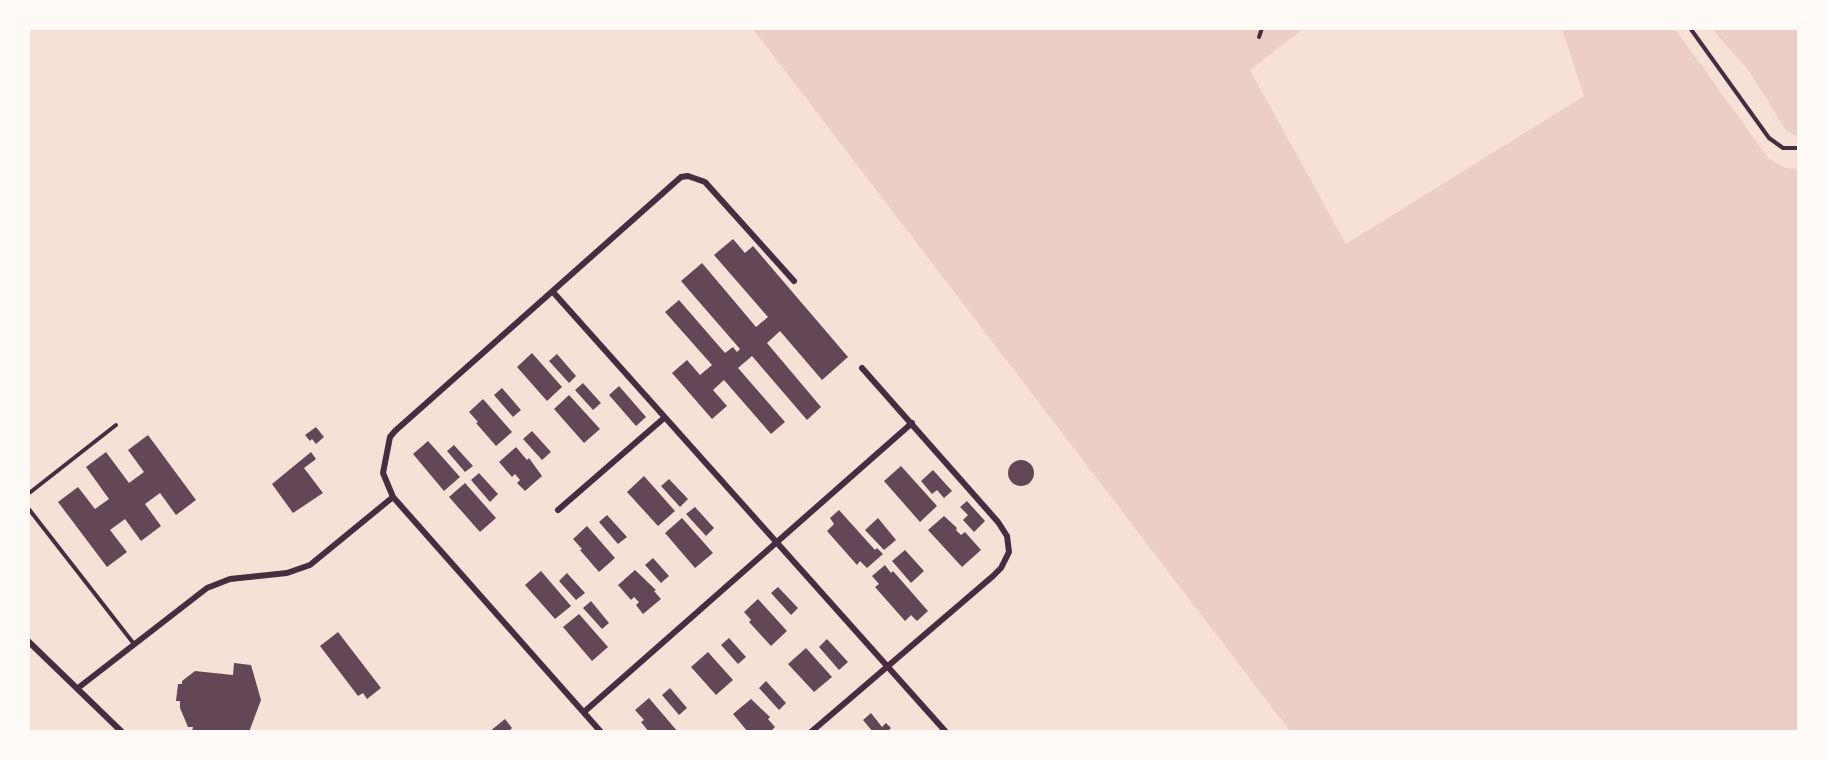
<!DOCTYPE html>
<style>
body{margin:0}
#map{position:relative;width:1827px;height:760px;overflow:hidden;background:#f7e1d7;font-family:Jost,sans-serif}
canvas{display:block}
.frame{position:absolute;inset:0;border:30px solid #fffaf5;pointer-events:none}
</style>
<div id="map">
<canvas width="1827" height="760"></canvas>
<div class="frame"></div>
</div>
<script>
const ctx = document.querySelector('canvas').getContext('2d');
ctx.lineJoin = 'round';
function paint(path, color) { ctx.fillStyle = color; ctx.fill(path, 'evenodd'); }
const shape = rows => new Path2D(rows.map(r => 'M' + r).join(''));
function strokePath(path, color, width, dash) { ctx.strokeStyle = color; ctx.lineWidth = width; ctx.lineCap = dash ? 'butt' : 'round'; ctx.setLineDash(dash || []); ctx.stroke(path); }
paint(shape([
 [753,29,1303,29,1250,70,1346,244,1584,96,1562,29,1675,29,1769,159,1785,168,1798,169,1798,731,1290,731],
 [1712,29,1798,29,1798,138,1786,130,1749,71]
]), '#ebcfc5');
paint(shape([
 [733,239,745,253,753,246,848,357,822,380,780,331,767,343,821,407,807,420,752,356,738,368,785,422,771,434,724,380,713,390,727,406,712,419,672,373,687,360,700,375,712,365,665,312,679,300,725,353,733,347,737,352,740,349,681,281,702,263,756,327,768,317,714,255],
 [532,353,562,387,547,401,517,367],
 [557,354,576,376,569,383,549,361],
 [583,383,601,403,593,410,575,390],
 [619,386,646,417,636,426,609,395],
 [502,388,521,410,513,417,494,395],
 [569,395,600,429,584,443,554,409],
 [483,399,512,432,496,446,476,423,478,422,469,412],
 [316,427,324,437,316,444,312,439,310,441,305,435],
 [532,431,551,452,542,460,523,439],
 [148,435,196,500,176,515,160,493,145,504,161,526,141,541,125,519,110,530,127,552,107,567,58,502,78,487,95,509,109,499,86,467,106,452,129,483,144,472,128,450],
 [428,441,460,477,444,491,413,454],
 [454,445,473,466,465,472,447,451],
 [516,447,527,460,529,458,542,476,525,491,517,483,520,480,515,474,512,477,499,462],
 [311,452,316,459,304,468,323,493,293,513,272,484],
 '1008 473a13 13 0 1 1 26 0a13 13 0 1 1-26 0Z',
 [901,466,937,506,920,522,884,481],
 [933,470,952,491,944,498,937,490,932,494,921,481],
 [479,473,498,494,490,502,471,480],
 [644,476,675,511,658,526,627,492],
 [669,479,688,499,680,507,661,486],
 [465,483,496,518,480,532,449,497],
 [967,501,985,521,974,532,963,520,968,515,960,507],
 [695,507,714,528,706,536,686,514],
 [839,510,875,550,877,548,883,554,867,568,860,561,857,565,827,531,834,524,830,518],
 [607,515,627,537,618,544,599,522],
 [944,516,957,528,956,530,961,535,965,532,981,550,962,567,928,530],
 [682,518,713,553,695,568,665,533],
 [878,518,896,540,884,550,865,530],
 [587,526,615,558,599,572,580,550,582,549,573,539],
 [905,550,924,571,911,583,892,561],
 [653,558,669,576,661,583,645,565],
 [885,565,891,573,893,571,928,611,917,621,911,615,905,621,875,587,879,584,872,576],
 [635,570,656,590,654,591,661,599,643,614,636,605,639,602,634,597,631,600,618,585],
 [541,571,571,606,555,619,525,585],
 [567,573,585,593,576,600,559,581],
 [778,587,798,608,791,615,771,593],
 [758,599,787,631,771,646,749,622,751,620,744,612],
 [591,601,609,623,602,629,583,608],
 [579,614,608,647,592,661,563,627],
 [338,632,381,688,367,699,363,693,358,696,320,646],
 [729,638,746,657,738,664,721,645],
 [827,639,848,662,839,670,819,647],
 [806,648,832,677,814,692,788,664],
 [708,652,733,680,716,695,691,667],
 [234,663,251,665,261,700,249,732,192,732,193,727,188,727,180,708,180,701,176,701,178,684,182,684,182,681,195,671,233,675],
 [766,681,786,703,779,710,759,688],
 [670,688,687,708,679,715,662,695],
 [649,698,678,732,649,732,641,722,644,720,635,710],
 [751,699,770,717,768,719,775,727,770,732,748,732,733,714],
 [871,713,882,727,886,723,891,728,887,732,873,732,863,720],
 [505,719,512,728,508,732,489,732]
]), '#644757');
strokePath(shape([
 [1690,28,1769,138,1783,148,1798,148],
 [1259,37,1262,28],
 [28,494,116,425],
 [28,508,134,644]
]), '#4a2c40', 4);
strokePath(shape([
 [553,292,946,732],
 [558,510,664,418],
 [28,641,122,732],
 [78,688,207,588,230,579,287,573,310,565,393,497],
 [584,712,912,423],
 [601,732,393,497,383,473,390,437,395,431,681,177,688,176,705,182,794,281],
 [811,732,993,576,1001,568,1009,552,1007,536,998,522,862,368]
]), '#4a2c40', 6);
</script>
